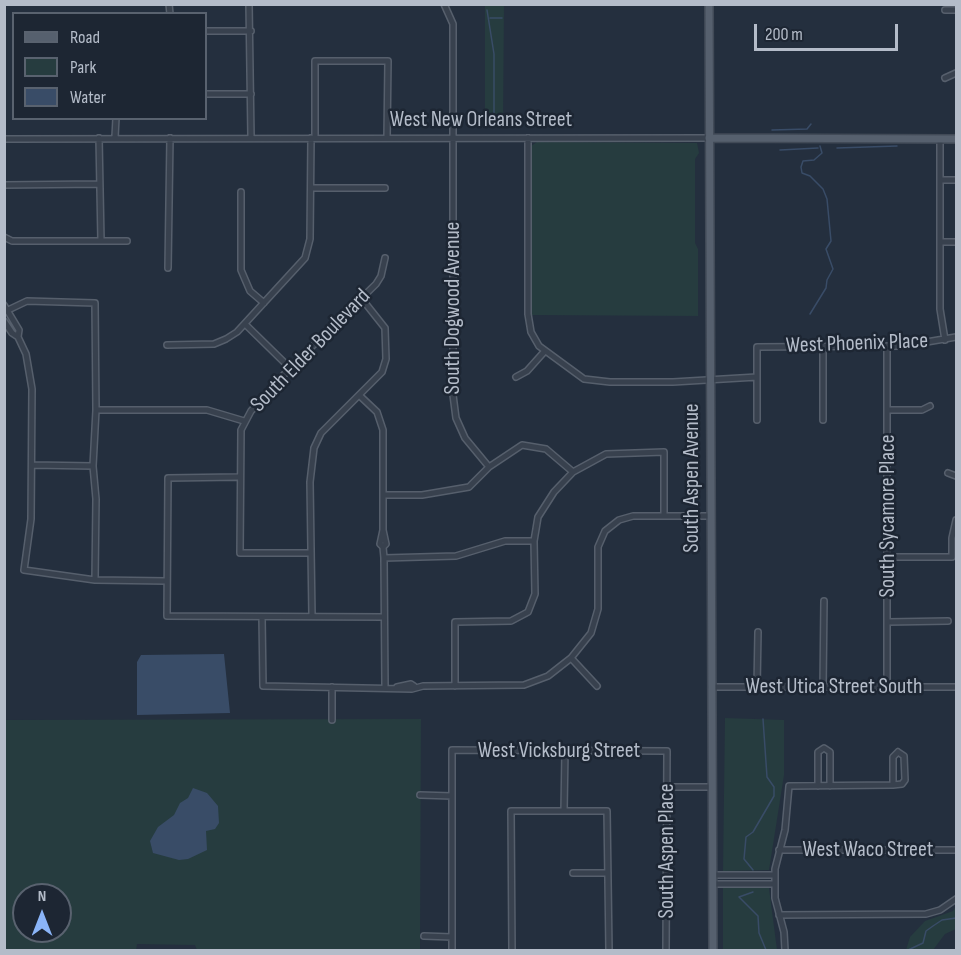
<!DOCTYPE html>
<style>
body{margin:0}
#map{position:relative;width:961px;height:955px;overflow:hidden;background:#242f3e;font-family:"Sofia Sans Condensed",sans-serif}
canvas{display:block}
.frame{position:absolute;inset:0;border:6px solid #b4bcc9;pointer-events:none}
.legend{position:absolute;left:12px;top:12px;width:195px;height:108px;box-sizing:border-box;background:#1d2633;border:2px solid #59626f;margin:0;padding:8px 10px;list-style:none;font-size:18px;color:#b4bcc9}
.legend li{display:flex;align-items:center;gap:12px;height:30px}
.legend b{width:30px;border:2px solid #59626f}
.north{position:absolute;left:12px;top:883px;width:60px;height:60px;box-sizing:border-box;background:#1d2633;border:2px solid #59626f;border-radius:50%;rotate:0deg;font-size:16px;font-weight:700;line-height:24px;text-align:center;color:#b4bcc9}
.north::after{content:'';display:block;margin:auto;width:21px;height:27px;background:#8ab4f8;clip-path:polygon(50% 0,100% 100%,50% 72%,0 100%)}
.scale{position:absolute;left:754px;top:24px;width:144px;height:27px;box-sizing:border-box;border:3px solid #b4bcc9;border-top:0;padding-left:8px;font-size:18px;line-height:21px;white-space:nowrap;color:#b4bcc9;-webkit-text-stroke:4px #1d2633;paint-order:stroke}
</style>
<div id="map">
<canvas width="961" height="955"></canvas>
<div class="frame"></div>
<ul class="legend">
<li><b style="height:8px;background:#56606e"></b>Road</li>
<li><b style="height:16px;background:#263c3f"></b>Park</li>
<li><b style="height:16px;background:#394c67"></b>Water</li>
</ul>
<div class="north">N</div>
<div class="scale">200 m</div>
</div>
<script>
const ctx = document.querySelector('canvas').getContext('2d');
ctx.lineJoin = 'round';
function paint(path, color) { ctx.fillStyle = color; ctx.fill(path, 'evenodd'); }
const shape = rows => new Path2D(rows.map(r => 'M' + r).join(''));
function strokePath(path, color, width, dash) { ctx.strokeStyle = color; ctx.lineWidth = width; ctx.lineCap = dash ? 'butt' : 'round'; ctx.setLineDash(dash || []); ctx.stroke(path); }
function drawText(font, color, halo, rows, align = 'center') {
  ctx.font = font + ' "Sofia Sans Condensed",sans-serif'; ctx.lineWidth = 5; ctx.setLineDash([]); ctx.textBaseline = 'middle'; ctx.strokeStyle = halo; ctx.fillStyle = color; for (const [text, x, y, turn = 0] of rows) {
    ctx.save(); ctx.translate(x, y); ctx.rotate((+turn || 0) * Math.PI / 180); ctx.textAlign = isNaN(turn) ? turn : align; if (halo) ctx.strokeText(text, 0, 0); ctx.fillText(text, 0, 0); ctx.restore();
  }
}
paint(shape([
 [485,5,485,4,606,5,504,6,503,125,485,124],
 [537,142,697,143,699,153,695,159,695,243,698,249,698,316,531,315,530,151,531,146],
 [725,718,784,720,784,775,769,870,723,871],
 [421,719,420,950,197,950,195,945,137,944,136,950,5,950,4,720],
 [24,895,60,895,60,931,24,931],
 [723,888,769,888,777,950,723,950],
 [956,906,956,929,945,934,933,950,906,950,910,937,925,921,953,911]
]), '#263c3f');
paint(shape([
 [224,654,230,713,137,715,137,662,141,655],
 [193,788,207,793,218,806,219,823,215,829,206,831,207,850,188,859,179,860,153,853,150,841,158,827,174,815,180,803,188,798]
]), '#394c67');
strokePath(shape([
 [487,10,494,54,494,123],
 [490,18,502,18],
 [495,117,502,117],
 [772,130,807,129,811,124],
 [837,148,897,146],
 [780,150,818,148],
 [810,314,826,288,827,280,833,269,826,249,831,241,827,199,823,189,810,176,802,173,801,167,803,161,814,160,822,153,820,146],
 [753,870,744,859,746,837,753,832,774,796,774,787,767,777,763,719],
 [753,892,739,897,758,916,759,933,766,950],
 [908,950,923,943,926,931,933,926,942,920,956,918]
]), '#394c67', 1.5);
const minor = shape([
 [169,4,170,14],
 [249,4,251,137],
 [444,4,453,24,453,395,456,418,465,438,489,467],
 [945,10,956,10],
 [206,31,251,31],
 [945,78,956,73],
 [206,94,251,94],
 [115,137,116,118],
 [315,137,315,61,388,61,387,138],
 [99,138,101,241],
 [528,138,528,314,531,332,539,346,584,379,610,382,673,382,757,377],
 [4,139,709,138],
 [940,139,940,309,945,340],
 [940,180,956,180],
 [4,185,99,184],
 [311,188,385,188],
 [241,192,241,270,250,291,264,303],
 [4,237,12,241,127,241],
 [940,242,956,242],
 [168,268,170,138],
 [4,305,19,330,18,337,26,354,32,389,31,519,24,570,95,580,167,581],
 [4,312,27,301,95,303,96,410,93,466,96,499,95,580],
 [4,321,12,333,18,337],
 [245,324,290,368],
 [167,345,214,344,226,339,237,332,305,258,310,239,311,138],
 [823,346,823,420],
 [516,377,527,371,544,352],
 [359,395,377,412,383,430,383,530,386,544,383,547],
 [96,410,207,410,244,421],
 [887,410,922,410,930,406],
 [757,420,757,347,903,346,956,337],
 [32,465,93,466],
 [948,473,956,476],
 [238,477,168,478,167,616,384,617],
 [383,495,422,495,469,487,489,467,522,445,546,449,573,472],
 [383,530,380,544,383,547,384,558,385,687],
 [310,553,240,553,241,430,251,411,290,368,376,284,381,276,385,258],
 [887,557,952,557,952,538,956,520],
 [384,558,456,556,505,541,534,541],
 [312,616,310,482,314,448,321,433,382,372,386,359,385,328,362,299],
 [262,617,263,686,412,689,423,686,524,685,548,676,571,658,591,633,598,609,598,547,605,531,619,520,633,516,710,516],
 [888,622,948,621],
 [571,658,597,686],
 [455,686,455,622,511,621,528,612,535,594,534,541,538,517,554,492,573,472,606,454,664,452,664,516],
 [887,686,887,346],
 [332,687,332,720],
 [397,687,411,684,414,686],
 [711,687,956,687],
 [757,687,758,632],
 [823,687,824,601],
 [898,752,904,756,905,780,902,784,893,785,893,757,898,752],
 [818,786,818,752,824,748,830,752,830,786],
 [667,787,712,787],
 [420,795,452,796],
 [564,811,565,751],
 [779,850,956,850],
 [573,873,608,873],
 [712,875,775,875],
 [712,884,775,884],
 [779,915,926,914,940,910,956,899],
 [424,936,452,937],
 [452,950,452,750,667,751,666,950],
 [512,950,511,811,607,811,609,950],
 [785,950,784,932,775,898,775,869,785,830,789,786,893,785]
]);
const major = shape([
 [709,4,713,950],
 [709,138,956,139]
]);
strokePath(minor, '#565f6c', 8);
strokePath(major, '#414a57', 10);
strokePath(minor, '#38414e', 5);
strokePath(major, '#56606e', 7);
drawText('22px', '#b4bcc9', '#1d2633', [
 ["West New Orleans Street",481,120],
 ["South Dogwood Avenue",453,308,-90],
 ["West Phoenix Place",857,344,-2],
 ["South Elder Boulevard",311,351,-46],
 ["South Aspen Avenue",692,478,-90],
 ["South Sycamore Place",888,516,-90],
 ["West Utica Street South",834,687],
 ["West Vicksburg Street",559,751],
 ["West Waco Street",868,850],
 ["South Aspen Place",667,851,-90]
]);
</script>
